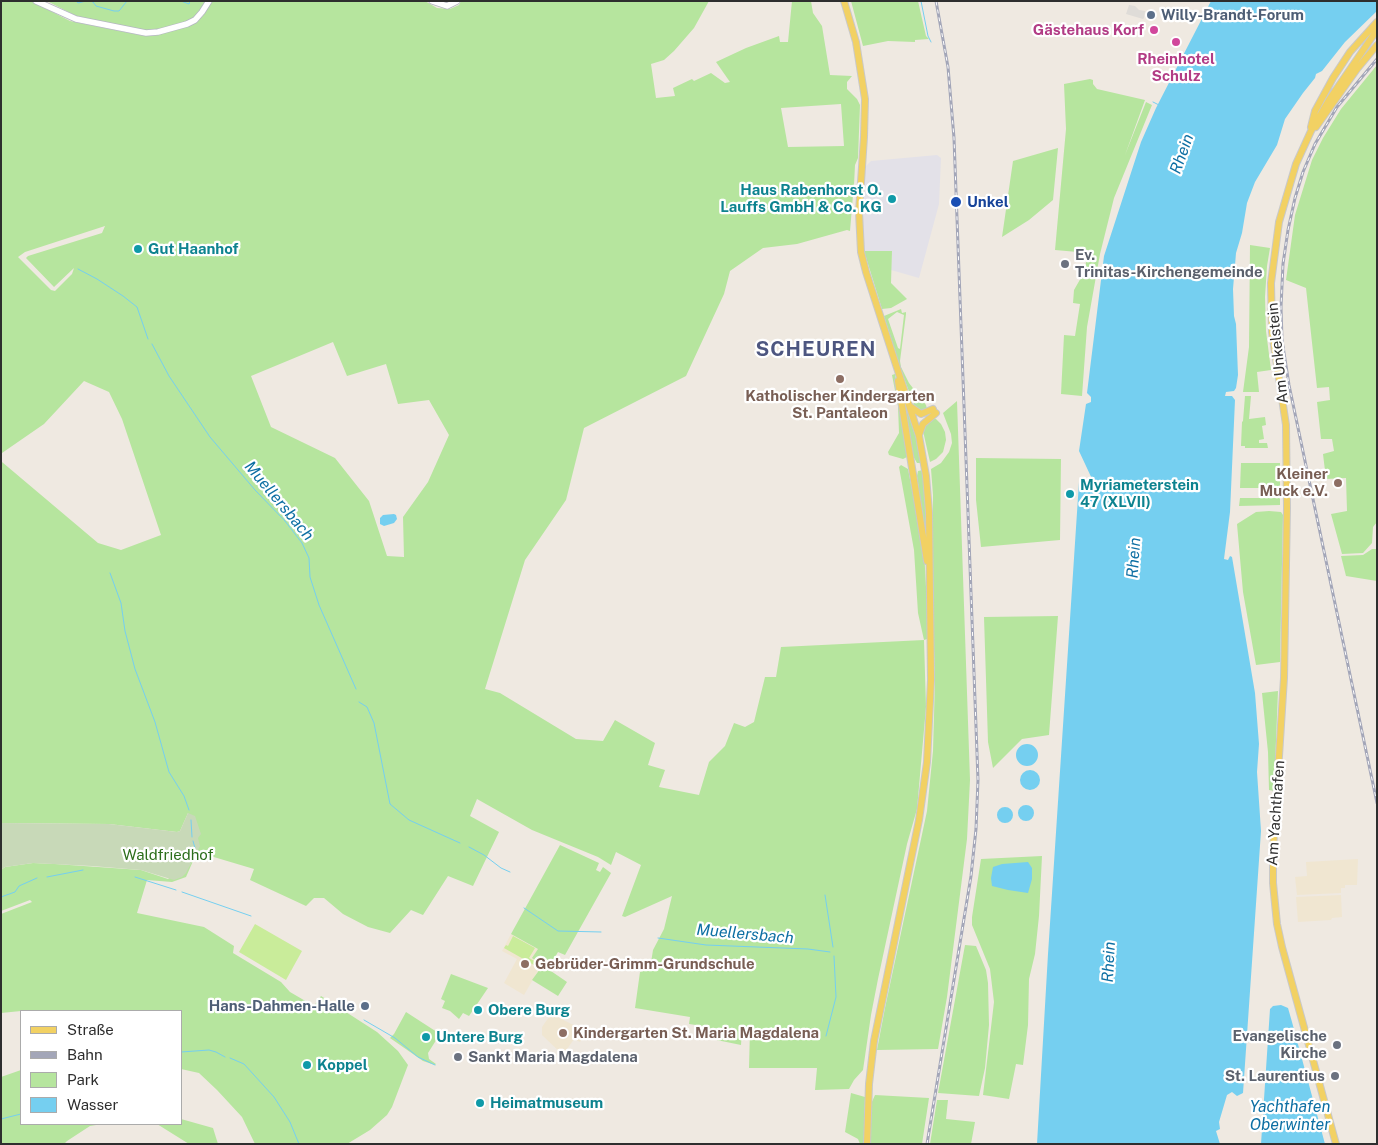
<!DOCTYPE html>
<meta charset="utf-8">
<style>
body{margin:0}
#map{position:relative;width:1378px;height:1145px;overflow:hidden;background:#efe9e1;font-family:"Public Sans",sans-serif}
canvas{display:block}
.frame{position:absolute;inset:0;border:2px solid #2e2e2e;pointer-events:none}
.legend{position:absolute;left:20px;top:1010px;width:162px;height:115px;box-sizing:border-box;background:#fff;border:1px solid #ababab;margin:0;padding:6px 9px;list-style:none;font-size:15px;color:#2e2e2e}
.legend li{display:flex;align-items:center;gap:10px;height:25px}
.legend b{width:25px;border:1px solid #ababab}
</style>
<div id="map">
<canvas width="1378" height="1145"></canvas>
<div class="frame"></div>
<ul class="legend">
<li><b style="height:6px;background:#f2d163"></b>Straße</li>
<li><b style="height:6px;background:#a3a6b8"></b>Bahn</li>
<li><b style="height:14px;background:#b6e59e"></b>Park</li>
<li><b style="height:14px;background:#75cff0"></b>Wasser</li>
</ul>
</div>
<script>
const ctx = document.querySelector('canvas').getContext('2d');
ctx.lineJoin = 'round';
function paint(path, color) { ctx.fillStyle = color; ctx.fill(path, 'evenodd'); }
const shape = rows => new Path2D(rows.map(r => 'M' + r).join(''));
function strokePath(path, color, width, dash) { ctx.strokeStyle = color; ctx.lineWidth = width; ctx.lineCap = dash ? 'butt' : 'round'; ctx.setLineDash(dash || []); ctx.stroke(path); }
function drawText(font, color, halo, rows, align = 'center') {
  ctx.font = font + ' "Public Sans",sans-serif'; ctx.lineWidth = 4.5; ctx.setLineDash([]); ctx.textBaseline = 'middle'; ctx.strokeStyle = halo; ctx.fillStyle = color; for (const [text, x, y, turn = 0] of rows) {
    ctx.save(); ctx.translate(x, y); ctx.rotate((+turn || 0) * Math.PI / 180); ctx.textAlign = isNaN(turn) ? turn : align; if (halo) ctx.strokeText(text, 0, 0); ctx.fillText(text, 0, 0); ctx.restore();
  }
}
paint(shape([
 [937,155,941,158,939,204,919,278,891,270,892,251,864,251,862,222,864,181,866,166,871,161]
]), '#e3e1e8');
paint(shape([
 [1358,859,1357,885,1345,885,1345,888,1341,888,1341,893,1297,895,1295,877,1307,876,1306,862],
 [1341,895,1342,917,1332,918,1331,920,1298,922,1296,897],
 [511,934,538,949,539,962,536,966,539,969,524,995,504,983,517,959,502,951],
 [551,1014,586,1031,580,1042,574,1039,563,1055,542,1035,542,1027]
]), '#f0e6d1');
paint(shape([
 [1,1,31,1,70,21,145,36,158,35,191,25,202,17,212,1,425,1,437,8,450,9,459,5,461,1,709,1,694,28,674,51,664,60,651,64,656,98,675,96,673,88,692,79,694,81,711,73,725,83,730,82,716,62,746,48,779,36,780,42,788,42,792,1,811,1,813,13,822,26,830,75,852,76,847,82,847,89,857,99,860,105,858,158,855,165,854,185,848,185,848,195,853,195,850,231,847,230,797,244,763,248,730,271,724,294,686,376,584,428,566,500,525,560,485,689,500,693,576,739,603,741,615,720,655,743,648,765,665,770,659,787,699,795,709,762,725,746,734,723,745,727,754,722,765,677,776,677,781,647,924,640,918,613,914,550,899,467,901,465,908,469,924,550,928,623,927,639,924,640,926,707,917,809,907,844,878,979,871,1015,863,1070,854,1080,849,1089,815,1090,817,1068,749,1068,750,1029,742,1029,741,1045,702,1037,703,1026,689,1024,690,1017,635,1008,640,972,650,969,653,950,664,929,672,896,625,917,622,916,641,865,616,852,611,865,598,857,532,830,477,799,470,816,499,832,473,886,448,876,423,915,411,910,390,933,368,927,343,914,324,898,314,898,306,906,250,880,254,869,197,852,186,877,172,882,147,880,137,913,204,927,234,946,233,953,281,982,290,992,314,1006,321,996,377,1032,398,1051,408,1065,392,1107,387,1115,370,1130,347,1144,255,1144,242,1117,217,1090,199,1073,181,1069,181,1011,31,1010,1,1013,1,914,32,902,30,900,1,911,1,870,5,867,33,863,55,864,141,870,168,879,192,860,198,848,188,813,180,831,177,832,109,824,1,823],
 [841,104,844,146,788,147,781,108],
 [105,226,102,233,28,256,26,258,54,287,74,268,72,274,55,291,51,290,18,257,25,252],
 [333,342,347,376,386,364,398,404,429,400,449,435,428,482,403,517,404,557,387,556,369,501,335,458,271,427,251,376],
 [84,381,109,392,122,419,161,535,121,550,98,543,2,462,2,453,44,424],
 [47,1,205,1,200,12,193,19,163,29,148,31,78,17],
 [851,1,918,1,926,36,929,39,915,40,915,42,888,41,863,46],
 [1377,65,1377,522,1373,527,1372,543,1363,553,1342,554,1331,514,1347,511,1346,478,1326,479,1323,454,1334,451,1332,439,1321,439,1317,402,1330,400,1329,387,1317,388,1306,288,1286,280,1295,215,1312,160,1323,138,1341,109],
 [1090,79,1093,80,1093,84,1097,89,1145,100,1125,155,1146,102,1152,105,1114,198,1100,254,1087,327,1082,396,1061,394,1064,335,1075,336,1080,304,1073,303,1074,290,1082,276,1089,253,1055,250,1066,129,1064,84],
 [1058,148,1053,200,1029,220,1002,237,1013,161],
 [1250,245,1270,248,1267,266,1265,297,1266,331,1271,370,1257,372,1259,392,1243,392,1249,347],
 [864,251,892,251,891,283,907,299,891,308,882,309],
 [901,309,902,313,906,312,906,314,900,361,901,367,909,383,926,405,927,409,922,412,915,407,902,373,884,316],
 [897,312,904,315,900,349,898,348,888,319],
 [895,374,909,456,903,459,889,455,888,452,899,433,898,406,892,375],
 [1245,396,1251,396,1249,419,1265,417,1266,425,1262,426,1264,439,1259,440,1259,443,1267,443,1268,448,1245,448,1245,446,1241,446,1242,422,1243,421],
 [903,398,916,438,922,463,917,463,913,456],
 [957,401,970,780,967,839,947,997,938,1049,877,1050,885,1008,927,811,933,751,935,680,932,585,933,495,931,469,941,463,949,452,952,443,951,434,943,413],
 [933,419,936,419,941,424,945,432,946,440,943,452,936,459,930,462,923,431,925,426],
 [976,458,1061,459,1060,540,981,547,976,500],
 [1241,463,1280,463,1280,488,1240,488],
 [923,470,927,503,927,547,917,476,918,471],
 [1240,498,1280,498,1280,505,1239,506],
 [1269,511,1281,512,1283,515,1280,662,1256,665,1243,592,1237,524,1256,512],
 [1372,549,1377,549,1377,581,1346,576,1341,556,1363,555],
 [1058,616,1049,735,1022,739,993,768,988,742,984,617],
 [1278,691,1274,791,1269,790,1268,752,1262,693],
 [560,845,599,863,596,870,600,872,603,867,611,873,565,955,558,952,548,969,567,982,558,996,532,980,540,969,536,966,538,962,532,958,538,949,511,934],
 [1042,856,1039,916,1035,954,1029,979,1028,1025,1023,1065,1016,1064,1009,1099,983,1095,994,1002,990,969,972,925,972,917,981,859],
 [965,945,976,946,986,970,988,983,989,1025,985,1068,979,1096,938,1093],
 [451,974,488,988,469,1016,463,1013,459,1019,450,1011,442,1008,445,1001,441,999],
 [406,1012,440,1034,428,1053,429,1059,436,1064,435,1065,423,1061,390,1038,394,1034],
 [21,1070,21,1124,102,1124,90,1126,67,1141,64,1144,1,1144,1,1077],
 [851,1093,865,1097,864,1144,860,1144,858,1139,845,1132],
 [875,1095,929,1098,922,1144,871,1144,871,1104],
 [937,1100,948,1100,946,1119,975,1122,971,1144,930,1144],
 [181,1119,213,1128,218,1144,189,1144,157,1124,181,1124]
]), '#b6e59e');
paint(shape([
 [188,813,195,816,201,834,198,838,200,846,186,873,182,877,174,880,141,870,92,866,33,863,5,867,1,870,1,823,109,824,177,832,180,831]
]), '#c8d9b8');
paint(shape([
 [255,924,302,951,286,980,239,952],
 [513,936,535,948,529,958,536,962,534,965,504,948,506,945,508,946]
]), '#c9ec9a');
paint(shape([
 [1129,5,1135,6,1139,10,1145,11,1144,18,1143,19,1126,14]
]), '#dfdcd8');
paint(shape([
 [1211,1,1377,1,1377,11,1345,42,1322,71,1316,74,1315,78,1303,93,1285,119,1277,145,1255,182,1247,203,1242,233,1236,253,1233,289,1234,316,1236,324,1238,375,1236,388,1234,391,1226,392,1225,396,1232,396,1235,400,1230,512,1224,559,1228,560,1230,556,1232,557,1255,693,1259,744,1257,772,1261,831,1243,1093,1237,1096,1232,1092,1227,1095,1219,1122,1220,1129,1216,1131,1220,1144,1037,1144,1048,954,1079,482,1082,478,1088,484,1093,481,1079,451,1086,404,1091,402,1091,397,1087,393,1104,256,1141,142,1156,108],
 [394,514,396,515,397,519,394,523,384,526,380,524,380,518,383,515],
 '1016 755a11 11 0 1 1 22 0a11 11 0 1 1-22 0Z',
 '1020 780a10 10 0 1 1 20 0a10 10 0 1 1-20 0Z',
 '1018 813a8 8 0 1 1 16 0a8 8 0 1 1-16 0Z',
 '997 815a8 8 0 1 1 16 0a8 8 0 1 1-16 0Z',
 [1028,862,1032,868,1032,879,1028,893,1008,890,992,886,991,878,993,867,1002,864],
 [1281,1005,1288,1008,1292,1022,1325,1144,1261,1144,1270,1009,1273,1006]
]), '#75cff0');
strokePath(shape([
 [76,1,78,3,86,1],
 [91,1,93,2,96,6,114,11,119,11,127,1],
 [132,1,174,1],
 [181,1,189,4,190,1],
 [921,1,928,36,931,42],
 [1153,102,1159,105],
 [78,269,97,279,123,296,137,307,148,339],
 [152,344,169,376,210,437,255,490,285,521,302,543,309,558,310,577,319,605,356,689],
 [110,573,121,603,125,631,135,669,155,722,169,772,184,796,189,810],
 [359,702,367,707,374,723,390,804,409,820,460,843],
 [191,820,192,837],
 [193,841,195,848],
 [469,847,484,855,501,868,510,872],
 [47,877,83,870],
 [135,877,176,890],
 [182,892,251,916],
 [825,895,833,947],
 [1,897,15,892,19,886,37,878],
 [524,908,558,931,601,932],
 [658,938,706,945,808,949,830,952],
 [364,1020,395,1038,418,1057,435,1065],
 [826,1036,836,997,834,956],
 [181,1052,209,1050,216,1052,225,1057],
 [230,1058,244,1064,274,1097,290,1122,299,1144],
 [1,1119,21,1114]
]), '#75cff0', 1);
const secondary = shape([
 [36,1,76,19,146,33,158,32,187,24,195,20,202,12,209,1],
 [432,1,447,6,457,1]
]);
const primary = shape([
 [844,1,856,42,865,99,864,137,859,212,861,252,866,272,919,436,926,476,929,512,931,680,927,762,919,820,874,1041,869,1084,867,1144],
 [1311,127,1315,111,1333,78,1350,52,1377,22],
 [1316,127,1357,69,1377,45],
 [898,381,927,561],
 [911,407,921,414,933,409],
 [919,435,923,424,936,413],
 [1336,1144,1282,947,1277,924,1273,883,1273,850,1284,678,1287,508,1286,425,1272,332,1271,283,1279,222,1296,164,1311,131,1329,100,1377,30]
]);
strokePath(secondary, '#b4b7c1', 7);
strokePath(primary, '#c9c9c9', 8);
strokePath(secondary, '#fff', 5.5);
strokePath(primary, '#f2d163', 6);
const rail = shape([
 [1377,59,1337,107,1315,144,1303,172,1295,198,1288,230,1283,264,1281,307,1282,340,1289,385,1377,803],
 [927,1144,971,876,976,829,978,780,954,138,948,67,936,1]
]);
strokePath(rail, '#a3a6b8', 3);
strokePath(rail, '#fff', 1, [4]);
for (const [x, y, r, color] of [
 [1151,15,5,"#5c6f8a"],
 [1154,30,5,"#d1479c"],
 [1176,42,5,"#d1479c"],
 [892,199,5,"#0f9aa8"],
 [956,202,6,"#1a4fb4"],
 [138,249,5,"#0f9aa8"],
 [1065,264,5,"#6b7280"],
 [840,379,5,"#8d6e63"],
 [1338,483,5,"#8d6e63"],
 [1070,494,5,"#0f9aa8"],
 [525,964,5,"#8d6e63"],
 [365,1006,5,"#5c6f8a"],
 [478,1010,5,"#0f9aa8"],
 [563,1033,5,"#8d6e63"],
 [426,1037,5,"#0f9aa8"],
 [1337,1045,5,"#6b7280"],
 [458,1057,5,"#6b7280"],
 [307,1065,5,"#0f9aa8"],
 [1335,1076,5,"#6b7280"],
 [480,1103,5,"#0f9aa8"]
]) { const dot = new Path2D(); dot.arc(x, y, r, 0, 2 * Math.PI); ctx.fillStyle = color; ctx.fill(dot); strokePath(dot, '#fff', 2); }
drawText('bold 15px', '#4e5e75', '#fff', [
 ["Willy-Brandt-Forum",1161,15],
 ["Hans-Dahmen-Halle",355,1006,"right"]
], 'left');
drawText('bold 15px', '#b23c85', '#fff', [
 ["Gästehaus Korf",1144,30],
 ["Rheinhotel",1176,59,"center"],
 ["Schulz",1176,76,"center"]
], 'right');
drawText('bold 15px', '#0d838f', '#fff', [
 ["Haus Rabenhorst O.",882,190,"right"],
 ["Lauffs GmbH & Co. KG",882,207,"right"],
 ["Gut Haanhof",148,249],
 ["Myriameterstein",1080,485],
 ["47 (XLVII)",1080,502],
 ["Obere Burg",488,1010],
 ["Untere Burg",436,1037],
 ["Koppel",317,1065],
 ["Heimatmuseum",490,1103]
], 'left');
drawText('bold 15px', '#164399', '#fff', [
 ["Unkel",967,202]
], 'left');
drawText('bold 15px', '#5b616d', '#fff', [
 ["Ev.",1075,255],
 ["Trinitas-Kirchengemeinde",1075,272],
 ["Evangelische",1327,1036,"right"],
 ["Kirche",1327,1053,"right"],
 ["Sankt Maria Magdalena",468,1057],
 ["St. Laurentius",1325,1076,"right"]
], 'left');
drawText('15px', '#2e2e2e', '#fff', [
 ["Am Unkelstein",1278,353,-96],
 ["Am Yachthafen",1276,813,-86]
]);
drawText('bold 15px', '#785e54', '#fff', [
 ["Katholischer Kindergarten",840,396,"center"],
 ["St. Pantaleon",840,413,"center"],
 ["Kleiner",1328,474,"right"],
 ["Muck e.V.",1328,491,"right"],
 ["Gebrüder-Grimm-Grundschule",535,964],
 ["Kindergarten St. Maria Magdalena",573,1033]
], 'left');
drawText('15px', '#2c6e1b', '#fff', [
 ["Waldfriedhof",168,855]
]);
drawText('italic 16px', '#0d6fa3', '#fff', [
 ["Rhein",1182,154,-70],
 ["Muellersbach",279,501,50],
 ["Rhein",1134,558,-86],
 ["Muellersbach",745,934,5],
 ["Rhein",1109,962,-87],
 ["Yachthafen",1290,1107],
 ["Oberwinter",1290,1125]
]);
ctx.letterSpacing = '1px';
drawText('bold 20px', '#4d5680', '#fff', [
 ["SCHEUREN",816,350]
]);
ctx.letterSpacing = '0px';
</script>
